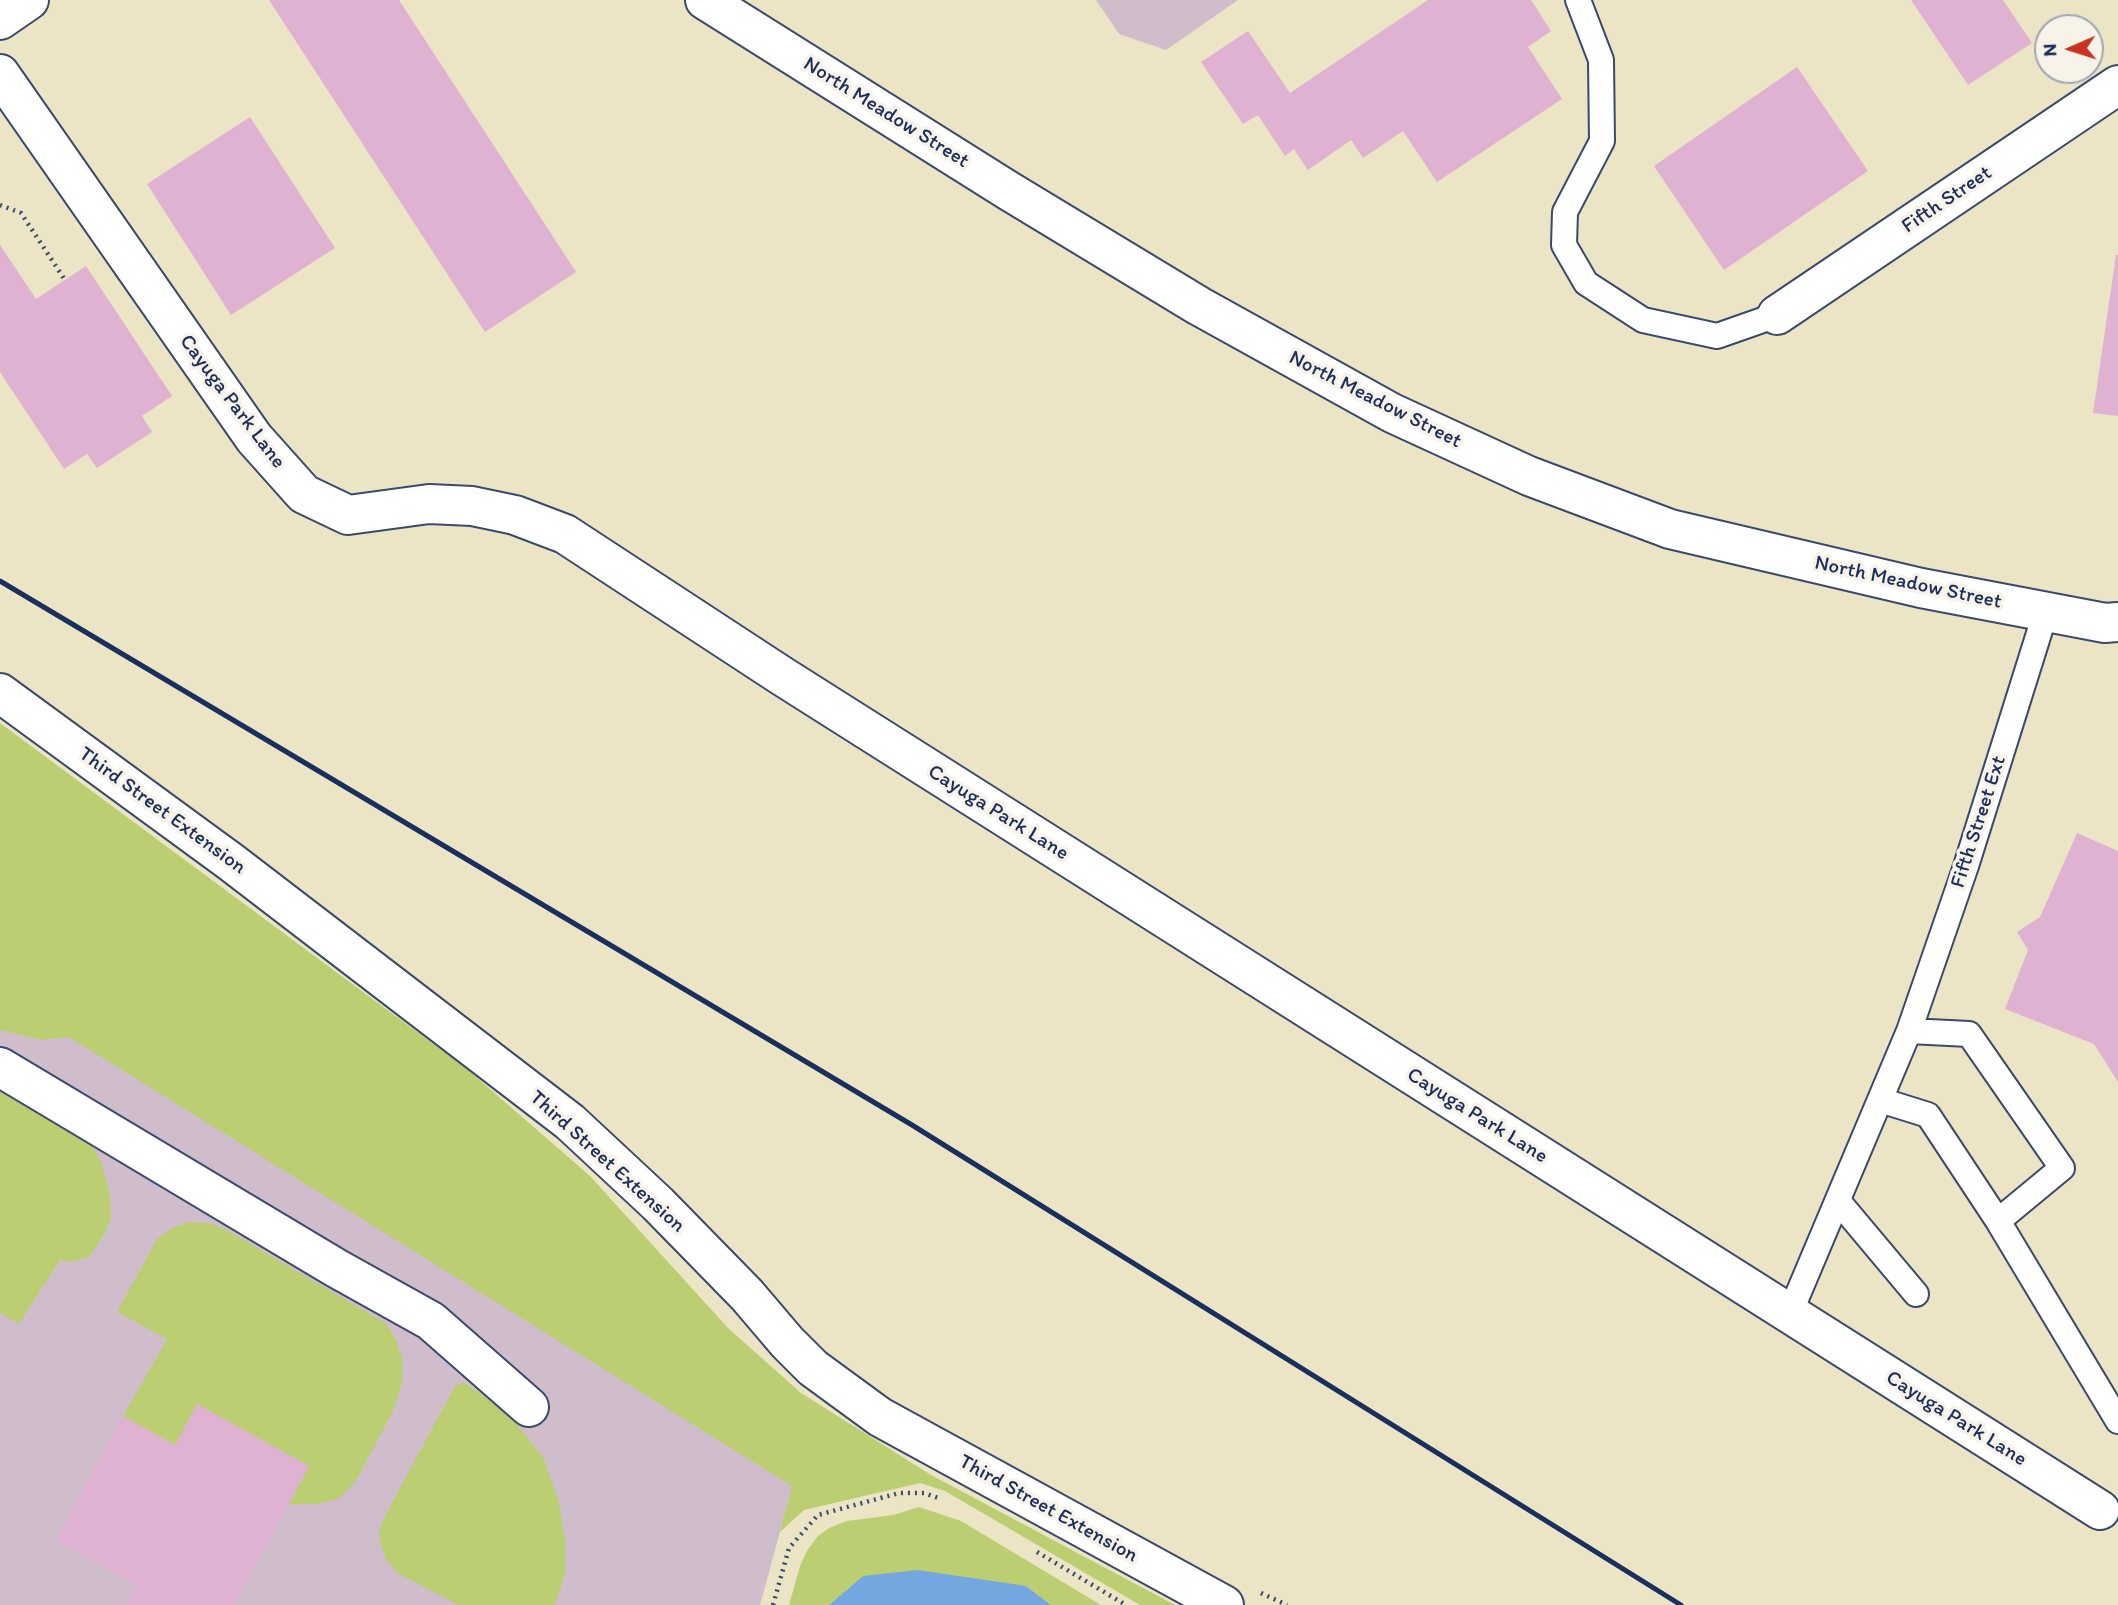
<!DOCTYPE html>
<style>
body{margin:0}
#map{position:relative;width:2118px;height:1605px;overflow:hidden;background:#ebe4c5;font-family:Itim,sans-serif}
canvas{display:block}
.north{position:absolute;left:2034px;top:14px;width:70px;height:70px;box-sizing:border-box;background:#f7f3e8;border:2px solid #9fa5b1;border-radius:50%;rotate:267deg;font-size:19px;font-weight:700;line-height:28px;text-align:center;color:#1b2f5e}
.north::after{content:'';display:block;margin:auto;width:24px;height:32px;background:#c8321e;clip-path:polygon(50% 0,100% 100%,50% 72%,0 100%)}
</style>
<div id="map">
<canvas width="2118" height="1605"></canvas>
<div class="north">N</div>
</div>
<script>
const ctx = document.querySelector('canvas').getContext('2d');
ctx.lineJoin = 'round';
function paint(path, color) { ctx.fillStyle = color; ctx.fill(path, 'evenodd'); }
const shape = rows => new Path2D(rows.map(r => 'M' + r).join(''));
function strokePath(path, color, width, dash) { ctx.strokeStyle = color; ctx.lineWidth = width; ctx.lineCap = dash ? 'butt' : 'round'; ctx.setLineDash(dash || []); ctx.stroke(path); }
function drawText(font, color, halo, rows, align = 'center') {
  ctx.font = font + ' Itim,sans-serif'; ctx.lineWidth = 7; ctx.setLineDash([]); ctx.textBaseline = 'middle'; ctx.strokeStyle = halo; ctx.fillStyle = color; for (const [text, x, y, turn = 0] of rows) {
    ctx.save(); ctx.translate(x, y); ctx.rotate((+turn || 0) * Math.PI / 180); ctx.textAlign = isNaN(turn) ? turn : align; if (halo) ctx.strokeText(text, 0, 0); ctx.fillText(text, 0, 0); ctx.restore();
  }
}
paint(shape([
 [1096,0,1238,0,1166,50,1119,34],
 [0,979,798,1466,760,1605,0,1605]
]), '#d0bdcc');
paint(shape([
 [0,723,467,1069,590,1176,728,1328,801,1393,931,1475,1175,1605,1140,1605,945,1491,920,1483,804,1510,780,1532,792,1486,69,1037,42,1040,0,1030],
 [0,1092,92,1146,101,1161,110,1195,111,1217,106,1232,89,1257,72,1262,60,1260,19,1324,0,1313],
 [189,1222,209,1223,225,1229,387,1324,396,1340,402,1357,402,1383,394,1409,356,1481,338,1499,317,1504,289,1504,309,1466,197,1405,175,1445,123,1416,167,1339,117,1312,157,1239,172,1228],
 [464,1382,509,1414,544,1459,558,1499,565,1539,565,1575,555,1605,459,1605,399,1574,386,1560,380,1542,379,1530,386,1514,455,1386],
 [919,1507,961,1521,1101,1605,1051,1605,1026,1586,863,1576,829,1605,789,1605,800,1566,808,1549,818,1536,829,1528,847,1521,893,1515]
]), '#bbcf72');
paint(shape([
 [918,1570,1026,1586,1051,1605,829,1605,863,1576]
]), '#74a6e0');
paint(shape([
 [269,0,399,0,576,272,485,332],
 [1428,0,1531,0,1551,31,1528,47,1562,99,1437,182,1403,131,1363,158,1351,140,1308,170,1294,149,1285,156,1258,115,1243,124,1201,62,1248,31,1290,93],
 [1911,0,2003,0,2032,43,1968,85],
 [1797,67,1868,171,1724,270,1654,166],
 [250,117,335,248,231,315,147,184],
 [0,245,36,299,86,266,172,396,142,416,152,432,97,468,87,454,64,469,0,372],
 [2116,255,2118,255,2118,416,2093,413],
 [2077,833,2118,851,2118,1082,2094,1044,2005,1009,2028,950,2017,932,2040,917],
 [197,1404,309,1466,234,1605,126,1605,137,1585,56,1540,123,1416,175,1445]
]), '#dfb2d2');
const lane = shape([
 [1578,0,1601,60,1602,141,1565,212,1564,245,1586,283,1643,320,1717,336,1777,315],
 [1909,1031,1966,866,2046,611],
 [1880,1100,1928,1115,1998,1221,2118,1421],
 [1838,1201,1916,1294],
 [1790,1313,1909,1031,1969,1034,2062,1168,1998,1221]
]);
const street = shape([
 [0,20,29,0],
 [0,74,254,438,304,494,348,515,429,504,472,506,515,515,565,534,782,676,2100,1510],
 [1777,315,2118,85],
 [0,693,231,862,570,1122,658,1204,747,1295,787,1342,813,1368,880,1417,1224,1605],
 [0,1067,336,1268,431,1321,529,1407]
]);
const highway = shape([
 [705,0,1009,191,1199,306,1392,413,1529,476,1670,529,1921,588,2105,623,2118,622]
]);
strokePath(lane, '#3a4a6d', 28);
strokePath(street, '#3a4a6d', 42);
strokePath(highway, '#3a4a6d', 42);
strokePath(shape([
 [0,205,21,213,65,280],
 [1037,1552,1126,1605],
 [1261,1593,1287,1605],
 [773,1605,789,1548,818,1515,899,1493,924,1493,941,1499]
]), '#3a4a6d', 4.5, [2, 5]);
strokePath(lane, '#fff', 24);
strokePath(street, '#fff', 38);
strokePath(highway, '#fff', 38);
strokePath(shape([
 [0,581,912,1125,1681,1605]
]), '#1b2f5e', 5);
drawText('21px', '#1b2f5e', '#f7f3e8', [
 ["North Meadow Street",886,113,32],
 ["Fifth Street",1947,200,-34],
 ["North Meadow Street",1375,400,27],
 ["Cayuga Park Lane",232,402,53],
 ["North Meadow Street",1908,583,12],
 ["Third Street Extension",162,811,36],
 ["Cayuga Park Lane",998,813,32],
 ["Fifth Street Ext",1979,822,-72],
 ["Cayuga Park Lane",1477,1116,32],
 ["Third Street Extension",607,1162,42],
 ["Cayuga Park Lane",1956,1419,32],
 ["Third Street Extension",1048,1509,29]
]);
</script>
